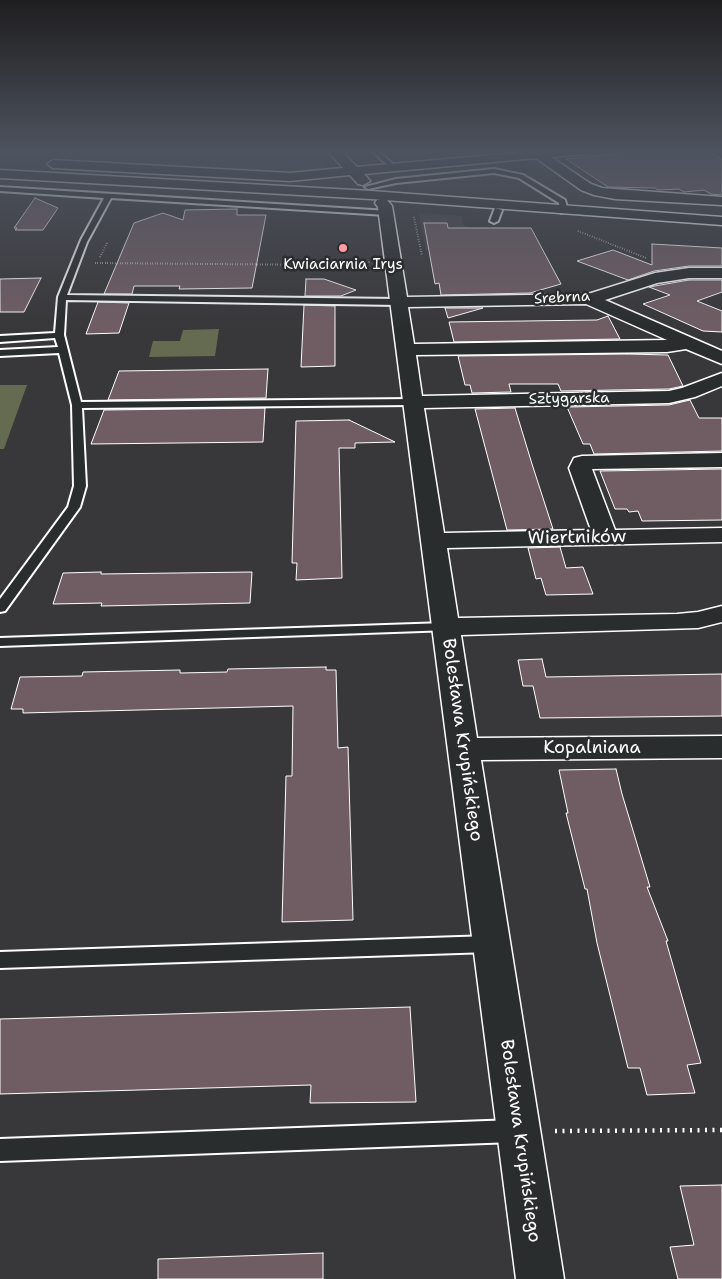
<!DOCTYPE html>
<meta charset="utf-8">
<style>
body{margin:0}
canvas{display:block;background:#383739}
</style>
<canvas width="722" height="1279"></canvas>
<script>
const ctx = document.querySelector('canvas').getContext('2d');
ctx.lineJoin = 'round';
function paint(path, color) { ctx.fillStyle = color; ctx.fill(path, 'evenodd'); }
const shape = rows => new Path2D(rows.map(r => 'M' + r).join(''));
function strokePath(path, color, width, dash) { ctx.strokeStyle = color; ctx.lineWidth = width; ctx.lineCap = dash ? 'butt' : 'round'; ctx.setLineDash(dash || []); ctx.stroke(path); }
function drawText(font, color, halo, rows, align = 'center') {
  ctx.font = font + ' "Shantell Sans",sans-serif'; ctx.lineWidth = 5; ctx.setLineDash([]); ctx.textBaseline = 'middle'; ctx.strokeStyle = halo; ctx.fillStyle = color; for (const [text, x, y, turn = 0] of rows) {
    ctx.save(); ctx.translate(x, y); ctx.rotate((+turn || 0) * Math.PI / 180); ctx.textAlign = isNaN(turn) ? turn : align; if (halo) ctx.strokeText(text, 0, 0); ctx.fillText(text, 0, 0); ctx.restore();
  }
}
paint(shape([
 [26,150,309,150,327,170,289,173,53,158,26,154],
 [419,213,462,216,463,225,470,228,512,227,512,234,519,248,426,250]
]), '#494246');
paint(shape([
 [219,329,215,356,149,357,153,341,180,341,183,330],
 [0,385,27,385,4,449,0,449]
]), '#656b51');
const building = shape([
 [660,150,704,150,722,159,722,195,711,194,704,190,684,192,679,189,658,190,655,188,608,187,566,159,660,150],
 [35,198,58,208,43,230,15,230,17,228,14,228,35,198],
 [237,209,237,215,266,215,252,288,179,289,180,286,134,286,132,294,104,294,134,223,163,213,183,220,185,210,237,209],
 [424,223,447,223,448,228,531,228,561,284,530,293,441,295,439,283,435,284,424,223],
 [652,244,722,248,722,266,689,266,654,271,628,280,577,261,613,250,652,265,652,244],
 [41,278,24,312,0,312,0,279,41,278],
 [306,279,324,279,356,290,341,296,305,296,306,279],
 [689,280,722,280,722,292,697,301,722,311,722,332,703,331,643,304,670,295,649,287,689,280],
 [98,302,129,303,119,333,86,334,98,302],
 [304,305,335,306,335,366,301,367,304,305],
 [445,308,483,308,448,318,445,308],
 [608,316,620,339,454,342,449,322,597,320,608,316],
 [627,354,668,355,683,386,669,389,561,391,558,384,509,384,511,392,472,393,470,385,465,385,458,356,627,354],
 [268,369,266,398,108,400,119,371,268,369],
 [690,400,699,418,722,418,722,451,594,454,590,444,583,444,567,407,669,405,690,400],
 [265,408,263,442,91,444,104,410,265,408],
 [515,408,532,464,553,529,507,530,475,409,515,408],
 [349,420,395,442,355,443,355,448,339,448,342,578,296,580,297,563,292,563,296,421,349,420],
 [722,469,722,520,642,521,638,511,629,512,627,509,615,509,600,471,722,469],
 [560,547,566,568,583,567,593,594,546,595,541,578,536,579,528,548,560,547],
 [101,572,101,574,252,572,250,603,101,606,102,603,53,604,63,573,101,572],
 [542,659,546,677,722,674,722,716,540,718,533,686,523,686,518,660,542,659],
 [326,667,326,670,336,670,338,748,348,747,353,920,282,922,286,776,292,776,293,706,23,713,23,709,11,709,20,677,82,676,83,672,180,670,180,673,227,672,228,669,326,667],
 [616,769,622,794,650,887,647,887,668,941,666,941,701,1063,687,1065,695,1093,647,1095,640,1068,628,1068,597,943,587,889,585,889,566,813,568,813,559,770,616,769],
 [410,1007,416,1102,310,1103,311,1085,0,1094,0,1019,410,1007],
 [722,1185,722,1279,678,1279,670,1247,694,1245,680,1186,722,1185],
 [323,1253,323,1279,158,1279,158,1259,323,1253]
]);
paint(building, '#705d64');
strokePath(building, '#fff', 1);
const lane = shape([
 [330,150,337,150,334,152,330,150],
 [371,150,377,150,396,167,396,169,392,169,371,150],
 [494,169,523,175,565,200,568,211,561,213,559,203,519,178,494,173,396,183,368,189,365,187,396,179,494,169],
 [0,187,389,211,390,213,386,215,111,198,87,242,67,295,399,299,403,302,399,305,66,300,64,335,81,402,413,399,418,402,413,405,82,408,86,486,80,507,5,611,0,612,0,599,68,507,74,486,72,405,59,353,0,356,0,350,58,347,55,338,0,342,0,336,55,333,58,297,81,240,104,198,0,191,0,187],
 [495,208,502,210,498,221,494,223,490,221,495,208],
 [445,623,450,624,452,627,450,630,0,646,0,638,445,623],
 [490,936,497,938,499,944,497,950,490,952,0,968,0,952,490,936],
 [514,1120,522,1124,525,1131,522,1138,514,1142,0,1161,0,1139,514,1120]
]);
const street = shape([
 [327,150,340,150,357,167,527,152,526,150,592,150,590,153,586,154,551,157,591,184,602,188,722,197,722,205,615,199,594,195,581,190,536,158,364,174,370,181,363,185,358,184,350,175,290,181,53,168,47,164,53,160,290,173,343,168,327,150],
 [382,199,387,200,392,206,407,297,588,294,655,273,689,268,722,268,722,278,689,278,657,283,605,300,722,351,722,364,686,349,667,352,416,355,422,396,669,391,682,388,722,373,722,386,695,397,669,403,424,408,444,533,591,530,569,468,574,458,582,456,722,453,722,467,592,469,615,530,722,528,722,542,447,548,458,618,677,614,698,612,722,606,722,622,698,628,461,635,477,738,722,736,722,758,481,760,564,1279,516,1279,378,207,375,203,377,200,382,199],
 [586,304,667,340,414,344,408,307,586,304]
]);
const secondary = shape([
 [0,170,371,191,722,217,722,225,371,199,0,178,0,170]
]);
strokePath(lane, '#fff', 4);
strokePath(street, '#fff', 3);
strokePath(secondary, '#fff', 3);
strokePath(shape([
 [22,150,32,151,33,156],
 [414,217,422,256],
 [578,231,646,258],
 [100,257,107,243],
 [95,263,329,265,335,263,369,263,369,261]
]), '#fff', 2, [0.5, 2]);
strokePath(shape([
 [555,1131,722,1130]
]), '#fff', 4.5, [2, 5.5]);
paint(lane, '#2a2d2e');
paint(street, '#2a2d2e');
paint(secondary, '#2a2d2e');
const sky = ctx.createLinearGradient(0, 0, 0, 329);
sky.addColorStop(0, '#1f1e1f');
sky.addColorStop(0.46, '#4d535f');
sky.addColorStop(1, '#4d535f00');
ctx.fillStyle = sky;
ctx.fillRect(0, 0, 722, 329);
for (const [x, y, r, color] of [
 [343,248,5,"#ff9aa2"]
]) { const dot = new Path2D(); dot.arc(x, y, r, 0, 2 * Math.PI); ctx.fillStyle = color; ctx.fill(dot); strokePath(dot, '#2a2d2e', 2); }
drawText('15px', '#fff', '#2a2d2e', [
 ["Kwiaciarnia Irys",343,265]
]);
drawText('15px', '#fff', '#2a2d2e', [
 ["Srebrna",562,298,-3],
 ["Sztygarska",569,399,-1]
]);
drawText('18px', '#fff', '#2a2d2e', [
 ["Wiertników",577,538,-1],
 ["Bolesława Krupińskiego",462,740,82],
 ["Kopalniana",592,748],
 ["Bolesława Krupińskiego",520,1141,82]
]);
</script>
